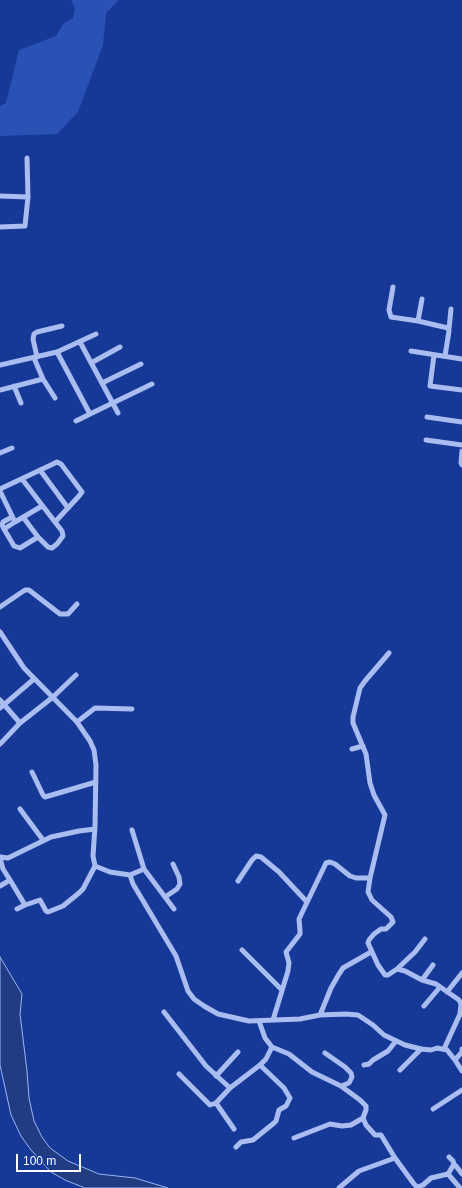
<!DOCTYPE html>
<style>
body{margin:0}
#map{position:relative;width:462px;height:1188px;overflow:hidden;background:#163997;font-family:Helvetica,sans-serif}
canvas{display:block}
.scale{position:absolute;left:16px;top:1154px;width:65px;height:18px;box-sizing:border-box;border:2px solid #fff;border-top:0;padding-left:5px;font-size:12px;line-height:14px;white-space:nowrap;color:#fff;-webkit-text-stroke:3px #163997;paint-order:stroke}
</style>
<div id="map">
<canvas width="462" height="1188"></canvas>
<div class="scale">100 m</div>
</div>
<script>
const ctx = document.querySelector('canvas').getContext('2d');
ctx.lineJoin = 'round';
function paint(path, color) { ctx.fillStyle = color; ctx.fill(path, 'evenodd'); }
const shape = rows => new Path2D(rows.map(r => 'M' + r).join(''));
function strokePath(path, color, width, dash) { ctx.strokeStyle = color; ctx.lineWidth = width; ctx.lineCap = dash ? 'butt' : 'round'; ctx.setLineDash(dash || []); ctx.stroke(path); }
paint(shape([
 [71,0,119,0,106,13,103,45,78,112,57,134,0,136,0,106,6,103,19,50,56,36,63,24,73,18,75,8]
]), '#2a51b6');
const water = shape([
 [0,957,22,994,20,1014,27,1071,29,1098,34,1121,42,1137,50,1148,68,1161,99,1174,135,1178,168,1188,85,1188,65,1180,51,1172,31,1150,21,1136,11,1115,0,1065,0,957]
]);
paint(water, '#223c84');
strokePath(water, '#9bb5f4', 1);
strokePath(shape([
 [0,196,28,197,27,158],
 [0,227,25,226,28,197],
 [393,287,389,310,391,317,418,321,448,328,449,331,445,356],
 [418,321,422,299],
 [449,329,451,309],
 [80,342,118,413],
 [411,351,462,359],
 [57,352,90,414,152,384],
 [434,355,430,386,462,390],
 [37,357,33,339,34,334,37,332,62,326],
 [34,358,43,379,55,398],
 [91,363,120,347],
 [0,365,57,352,96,334],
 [102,383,141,364],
 [14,386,21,403],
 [0,390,43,379],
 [427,417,462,422],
 [76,421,90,414],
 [426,440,462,445],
 [462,451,461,463,462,465],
 [0,453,12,448],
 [40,470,68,508],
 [22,479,55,522,62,531,63,536,57,544,52,548,48,547,38,537],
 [0,489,53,464,57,462,61,464,82,492,79,496,55,522],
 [0,491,15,522,42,506],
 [15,522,4,529,14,546,20,548,38,537,23,517],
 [4,529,2,525,3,522,12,517],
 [0,607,25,590,29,590,60,614,68,614,77,604],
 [0,632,24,668,77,722,90,741,94,750,96,765,95,826,93,856,95,866,110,872,130,875,133,884,176,956,188,991,194,999,204,1006,218,1014,249,1021,300,1019,320,1015,346,1014,358,1015,373,1025,384,1035,405,1045,421,1049,431,1050,437,1048,447,1050,455,1060,462,1071],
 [389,653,365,681,360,688,353,717,353,723,366,754,370,783,374,795,385,815,370,878,368,892,372,900,391,917,393,922,386,929,381,929,374,934,369,940,368,943,378,965,385,975,388,975,397,969,405,971,422,980,436,984,459,1000,461,1004,460,1014,444,1049],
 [0,700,20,723],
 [0,708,34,679],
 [77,722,95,708,132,709],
 [0,744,20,723,53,697,76,675],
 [352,749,363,746],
 [32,772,43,795,45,797,96,782],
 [20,809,43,840],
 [0,857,8,858,51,837,79,831,95,829],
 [1,857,1,862,3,869,10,880],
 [144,869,174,909],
 [130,875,144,869,132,830],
 [238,881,252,860,256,856,261,857,279,872,307,902],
 [0,886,10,880,25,905,40,900,46,911,48,912,63,906,79,893,83,889,95,866],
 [165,897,177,889,180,884,179,877,173,864],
 [17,909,25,905],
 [242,950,282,990],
 [397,969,415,952,425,939],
 [422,980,433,965],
 [447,992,462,973],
 [424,1006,440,987],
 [164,1012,206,1066,230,1088],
 [320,1015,331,988,339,974,343,968,371,952],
 [273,1020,288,971,289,963,286,952,300,934,300,931,299,919,326,863,330,862,335,864,350,876,356,878,370,878],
 [259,1021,265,1038,272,1047,289,1054,312,1072,341,1086,360,1100,366,1106,366,1110,363,1118,366,1125,375,1135,381,1135,395,1158,414,1184,417,1187,423,1185,431,1178,448,1174,454,1164,453,1161,449,1157],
 [325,1053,345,1067,351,1073,352,1077,349,1083,341,1086],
 [455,1060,462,1052,462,1049],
 [364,1065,369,1064,373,1060,388,1051,396,1041],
 [400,1070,421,1049],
 [179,1074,210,1105,216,1103,230,1088,260,1065,266,1059,272,1047],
 [216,1076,238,1052],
 [216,1103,234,1129],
 [433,1109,462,1090],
 [294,1138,330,1124,342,1126,351,1125,363,1118],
 [236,1147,241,1142,253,1140,274,1123,276,1121,279,1110,286,1106,290,1098,284,1088,260,1065],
 [456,1166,462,1174],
 [448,1174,460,1188],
 [339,1188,359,1171,395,1158]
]), '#a9bdf1', 5);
</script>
